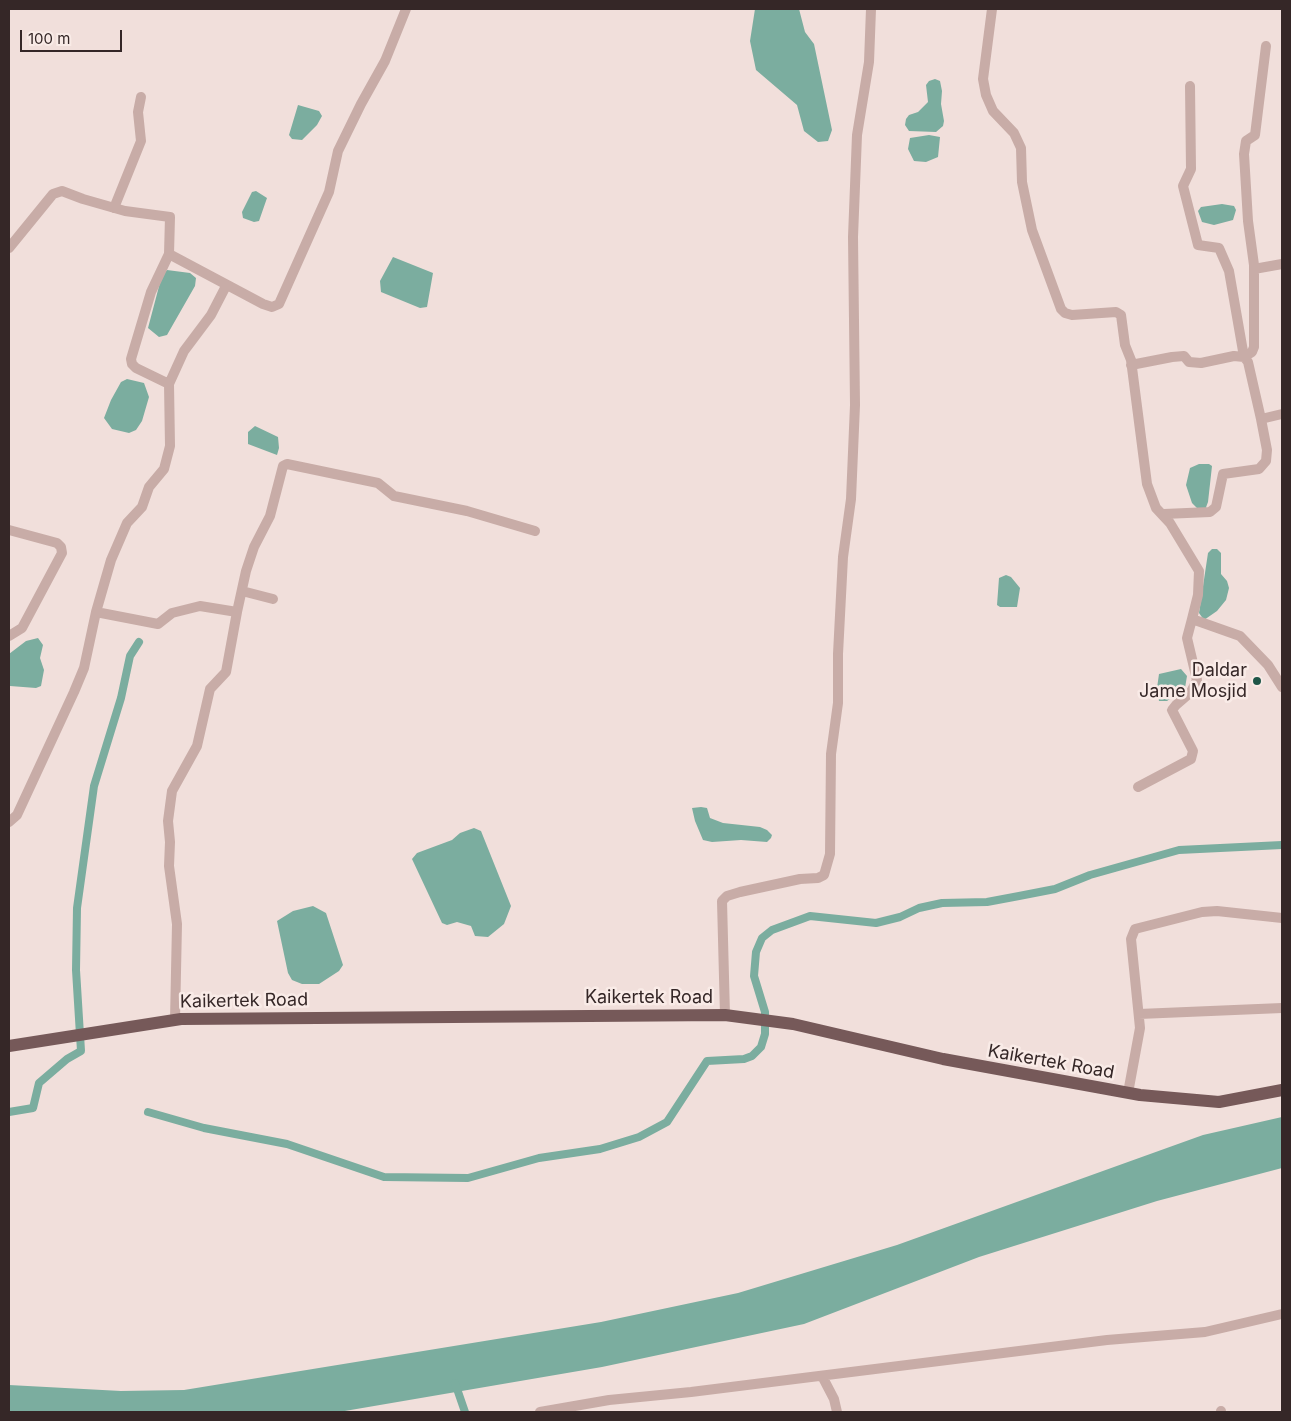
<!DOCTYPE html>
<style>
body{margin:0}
#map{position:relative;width:1291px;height:1421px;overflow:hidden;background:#f1dfdb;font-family:Inter,sans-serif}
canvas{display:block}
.frame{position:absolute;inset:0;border:10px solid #352727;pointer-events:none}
.scale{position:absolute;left:20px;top:30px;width:102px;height:22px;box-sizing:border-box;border:2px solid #352727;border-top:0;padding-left:6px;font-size:15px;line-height:18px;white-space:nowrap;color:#352727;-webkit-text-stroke:4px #f9ebe7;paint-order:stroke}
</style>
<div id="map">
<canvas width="1291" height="1421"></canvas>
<div class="frame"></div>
<div class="scale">100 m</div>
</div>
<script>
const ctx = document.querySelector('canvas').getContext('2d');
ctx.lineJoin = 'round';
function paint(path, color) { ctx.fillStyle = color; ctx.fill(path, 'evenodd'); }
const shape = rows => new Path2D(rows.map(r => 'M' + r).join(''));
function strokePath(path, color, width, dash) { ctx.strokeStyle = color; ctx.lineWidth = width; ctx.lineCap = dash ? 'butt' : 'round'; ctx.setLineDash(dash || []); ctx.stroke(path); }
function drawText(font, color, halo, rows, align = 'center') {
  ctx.font = font + ' Inter,sans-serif'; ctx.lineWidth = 5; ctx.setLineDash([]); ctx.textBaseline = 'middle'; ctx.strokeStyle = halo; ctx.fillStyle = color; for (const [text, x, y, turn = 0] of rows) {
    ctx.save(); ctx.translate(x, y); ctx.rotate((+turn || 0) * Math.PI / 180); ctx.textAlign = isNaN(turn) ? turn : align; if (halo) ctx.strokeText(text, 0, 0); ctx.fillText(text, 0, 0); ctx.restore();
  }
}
paint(shape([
 [755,9,799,9,805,32,814,44,832,130,828,141,818,142,804,131,797,105,756,70,750,41],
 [935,79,940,81,942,91,941,104,944,121,943,126,936,132,909,131,905,125,906,119,909,115,918,112,928,102,926,85,929,81],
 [298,105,319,111,322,116,317,125,302,140,292,139,289,135],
 [929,135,940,137,938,157,926,162,914,161,908,149,910,138],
 [256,191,267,198,259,221,254,222,243,218,242,212,252,192],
 [1222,204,1234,206,1236,210,1233,220,1214,225,1202,222,1198,211,1201,207],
 [393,257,433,273,427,307,420,308,381,292,380,281],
 [167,270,190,273,196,278,195,286,167,335,159,337,148,328,162,275],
 [127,379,144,383,149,397,142,421,136,430,129,433,112,429,104,418,111,400,121,382],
 [255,426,278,437,279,448,277,455,248,444,248,432],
 [1199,464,1209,464,1212,466,1208,502,1205,510,1198,509,1192,503,1186,485,1190,468],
 [1212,549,1217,549,1221,553,1221,574,1227,581,1229,588,1226,600,1217,611,1204,620,1199,613,1208,553],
 [1006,575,1011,577,1020,588,1017,607,1000,607,997,605,999,578],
 [38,638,43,645,40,658,44,670,41,686,36,688,10,686,9,689,9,654,26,641],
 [1181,669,1187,676,1185,688,1167,701,1159,701,1157,688,1159,674],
 [701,807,707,808,710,818,723,823,760,827,767,830,772,835,771,838,767,842,741,840,712,842,703,840,695,821,692,808],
 [474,828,481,831,511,906,504,924,488,937,475,936,471,926,457,922,447,925,442,923,412,859,417,853,452,840,460,833],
 [313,906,326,913,343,965,339,971,319,984,302,984,292,980,288,973,277,921,293,911],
 [1282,1117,1282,1168,1157,1201,979,1257,804,1324,602,1367,339,1412,9,1412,9,1385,121,1391,184,1390,601,1322,738,1293,897,1245,1203,1135]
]), '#7bad9f');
strokePath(shape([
 [9,1112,33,1108,39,1083,67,1059,81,1051,76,970,77,908,94,786,121,698,130,656,139,642],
 [148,1112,204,1128,287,1144,384,1177,468,1178,539,1158,600,1149,639,1137,667,1122,707,1061,744,1059,752,1056,761,1047,765,1034,765,1012,754,976,756,952,762,938,772,930,810,916,876,923,900,917,919,908,942,903,987,902,1019,896,1055,889,1090,875,1179,850,1282,845],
 [455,1383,465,1412]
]), '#7bad9f', 8);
strokePath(shape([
 [992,9,983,79,986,95,993,111,1014,133,1021,148,1022,182,1032,230,1061,309,1065,313,1072,315,1116,312,1121,315,1125,345,1131,360,1147,484,1156,508,1170,523,1199,571,1198,595,1192,619,1240,636,1268,665,1282,687],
 [1190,86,1191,169,1183,186,1198,245,1219,248,1229,271,1244,357,1252,352,1254,347,1254,265,1248,221,1244,154,1246,141,1255,135,1266,46],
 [114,208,141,141,138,112,141,97],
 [9,248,53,194,62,191,83,199,125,211,170,217,169,254],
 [1254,269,1282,264],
 [1131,365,1172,357,1184,356,1189,362,1201,363,1234,356,1244,357,1248,362,1261,419,1267,450,1266,461,1259,469,1223,474,1216,507,1210,512,1164,514],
 [169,384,184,351,211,315,226,286],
 [1261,419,1282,414],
 [9,530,57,543,61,547,62,553,22,628,9,636],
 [242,591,273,599],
 [237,612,246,571,254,547,270,516,283,466,287,464,378,483,394,496,467,511,535,531],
 [1138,787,1191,759,1193,751,1172,710,1176,705,1191,692,1197,680,1187,638,1192,619],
 [9,822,17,815,74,692,84,668,96,612],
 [1139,1014,1282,1008],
 [725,1015,722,901,727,896,740,892,800,879,818,878,824,875,830,854,831,754,838,703,838,654,843,557,851,499,855,405,853,237,857,135,869,62,871,9],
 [175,1020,177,924,169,866,170,842,168,821,172,791,197,746,210,689,226,672,237,612,200,606,172,613,158,624,96,612,111,560,127,523,142,507,149,487,164,469,170,446,169,384,136,368,132,364,131,359,151,292,169,254,263,304,272,307,279,304,329,192,338,151,361,104,385,61,406,9],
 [1128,1093,1140,1028,1131,939,1135,929,1202,912,1217,911,1282,918],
 [822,1376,834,1399,837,1412],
 [1221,1411,1221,1412],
 [540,1412,609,1400,691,1392,1107,1340,1205,1332,1282,1314]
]), '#c8aca7', 10);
strokePath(shape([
 [9,1046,181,1019,725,1015,793,1024,943,1059,1140,1095,1219,1102,1282,1090]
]), '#765959', 12);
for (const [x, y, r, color] of [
 [1257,681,5,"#1e5547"]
]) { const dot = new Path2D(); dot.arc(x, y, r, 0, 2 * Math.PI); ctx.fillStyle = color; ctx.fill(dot); strokePath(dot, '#f9ebe7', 2); }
drawText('18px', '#352727', '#f9ebe7', [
 ["Daldar",1247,671],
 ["Jame Mosjid",1247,692]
], 'right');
drawText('18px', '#352727', '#f9ebe7', [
 ["Kaikertek Road",649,998],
 ["Kaikertek Road",244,1001,-1],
 ["Kaikertek Road",1051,1062,10]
]);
</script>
